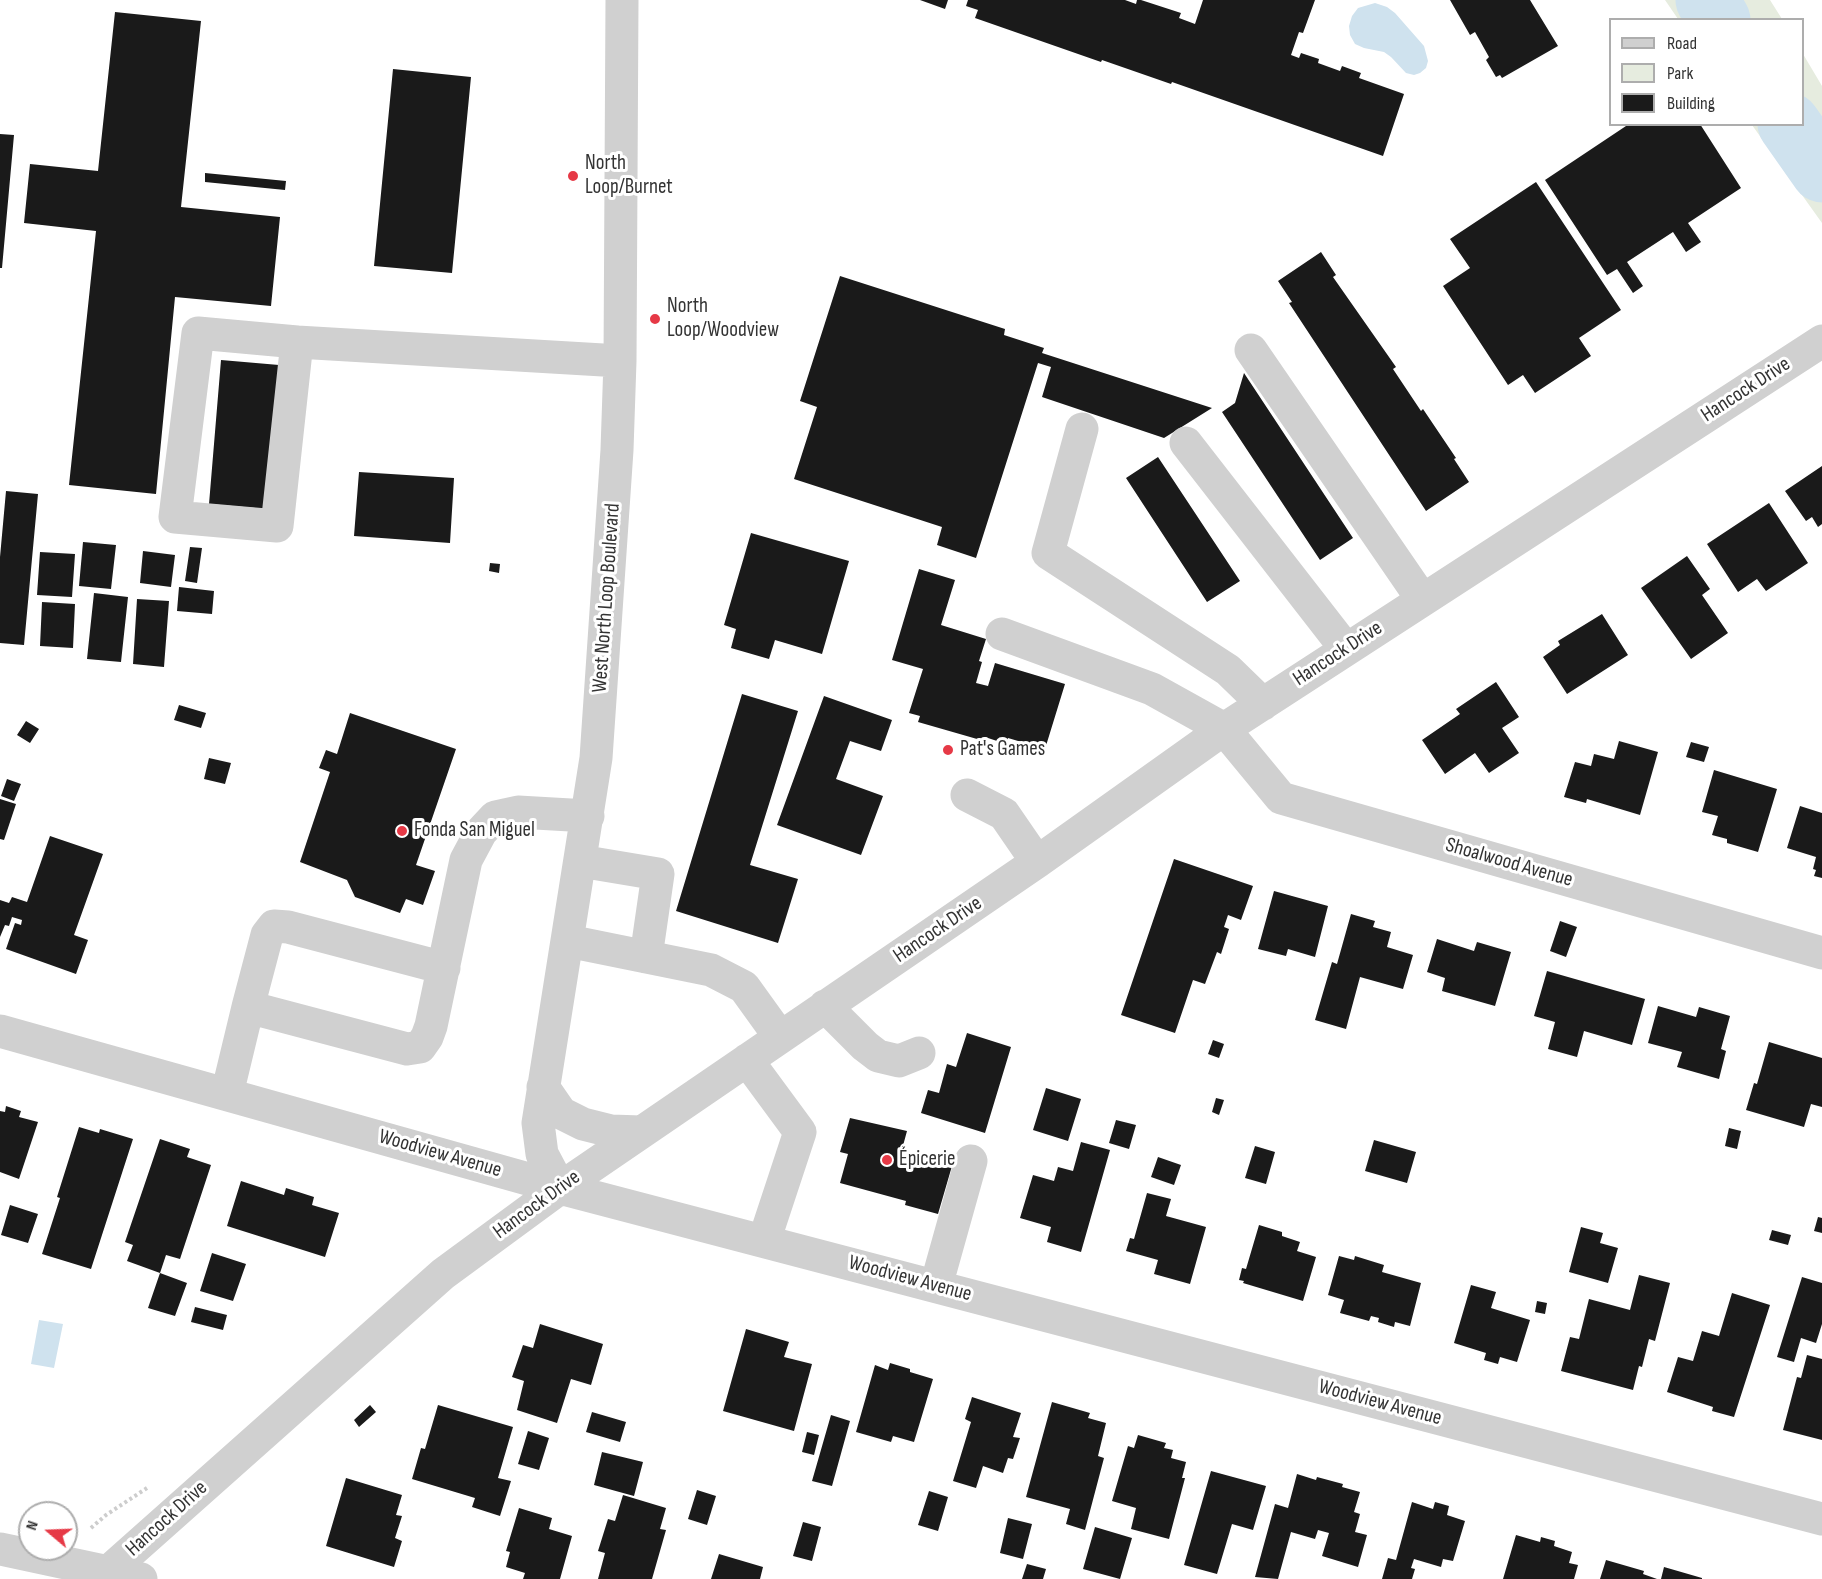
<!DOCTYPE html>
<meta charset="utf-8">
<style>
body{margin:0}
#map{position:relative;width:1822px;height:1579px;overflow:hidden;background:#fff;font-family:"Sofia Sans Condensed",sans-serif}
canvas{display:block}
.legend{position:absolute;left:1609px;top:18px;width:195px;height:108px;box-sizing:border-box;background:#fff;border:2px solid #adadad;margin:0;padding:8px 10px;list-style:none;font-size:18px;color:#333}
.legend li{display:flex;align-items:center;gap:12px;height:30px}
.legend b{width:30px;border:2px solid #adadad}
.north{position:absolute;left:18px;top:1501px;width:60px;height:60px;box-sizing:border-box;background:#fff;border:2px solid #adadad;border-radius:50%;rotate:289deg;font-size:16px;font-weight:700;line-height:24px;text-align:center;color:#333}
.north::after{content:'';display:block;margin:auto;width:21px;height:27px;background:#e63946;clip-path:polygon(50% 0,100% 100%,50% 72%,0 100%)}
</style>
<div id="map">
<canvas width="1822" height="1579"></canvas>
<ul class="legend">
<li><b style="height:8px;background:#d0d0d0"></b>Road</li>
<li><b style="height:16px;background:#e6ecdf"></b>Park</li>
<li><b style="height:16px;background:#1a1a1a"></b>Building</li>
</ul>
<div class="north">N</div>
</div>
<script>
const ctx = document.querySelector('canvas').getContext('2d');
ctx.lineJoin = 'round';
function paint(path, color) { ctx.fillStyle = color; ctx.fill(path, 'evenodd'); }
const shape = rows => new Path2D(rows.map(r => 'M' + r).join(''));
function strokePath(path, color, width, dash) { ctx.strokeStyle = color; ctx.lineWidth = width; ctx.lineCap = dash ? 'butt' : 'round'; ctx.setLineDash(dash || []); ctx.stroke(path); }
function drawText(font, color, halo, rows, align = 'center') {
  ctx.font = font + ' "Sofia Sans Condensed",sans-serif'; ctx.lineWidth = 6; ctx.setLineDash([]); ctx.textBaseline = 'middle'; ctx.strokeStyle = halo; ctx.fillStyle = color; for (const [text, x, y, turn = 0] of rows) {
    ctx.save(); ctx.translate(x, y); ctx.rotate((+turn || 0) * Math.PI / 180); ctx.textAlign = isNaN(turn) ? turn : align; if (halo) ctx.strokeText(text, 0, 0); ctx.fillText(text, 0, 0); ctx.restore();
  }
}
paint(shape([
 [1665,0,1770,0,1782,19,1678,19],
 [1803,54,1822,86,1822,223,1752,125,1802,124]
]), '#e6ecdf');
paint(shape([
 [1375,3,1387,7,1395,13,1424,46,1428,61,1426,68,1420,73,1414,75,1406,73,1391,57,1384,52,1364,48,1355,44,1350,35,1349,26,1352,16,1358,8],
 [39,1320,63,1324,54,1368,31,1364]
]), '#cfe2ee');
strokePath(shape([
 [1707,0,1719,20],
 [1789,124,1822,171]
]), '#cfe2ee', 63);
paint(shape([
 [920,0,948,0,945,9],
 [968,0,1125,0,1136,4,1137,0,1141,0,1181,13,1179,18,1195,24,1203,0,1315,0,1303,33,1299,32,1291,55,1299,58,1301,53,1319,59,1318,63,1340,71,1342,66,1361,73,1359,78,1404,94,1383,156,1172,82,1171,84,1102,60,1101,62,975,18,978,10,966,6],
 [1450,0,1530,0,1558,46,1502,78,1500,75,1496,77,1486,60,1489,57,1475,32,1470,35],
 [115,12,201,21,181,207,280,217,271,306,175,297,156,494,69,485,96,231,24,223,30,164,98,171],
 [393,69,471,77,452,273,374,266],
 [1629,124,1700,124,1741,188,1688,223,1701,242,1686,252,1673,232,1627,262,1643,286,1633,293,1617,269,1607,275,1545,180],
 [0,134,14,135,2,268,0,268],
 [205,173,286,181,285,190,205,182],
 [1536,182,1621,310,1579,338,1591,356,1535,393,1523,375,1508,385,1443,286,1470,268,1450,239],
 [1321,252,1336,275,1333,277,1396,367,1393,369,1421,411,1423,409,1456,458,1454,459,1469,482,1426,511,1289,303,1292,302,1278,281],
 [840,276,1005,329,1004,335,1044,348,1042,353,1212,408,1164,438,1042,397,1051,367,1038,363,976,558,937,545,942,527,794,479,817,407,800,401],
 [221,360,279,365,267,509,209,504],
 [1244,373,1353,538,1320,560,1222,412,1235,403],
 [1158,457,1240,581,1207,602,1126,478],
 [1822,466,1822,524,1818,527,1812,517,1806,521,1785,491],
 [359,472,454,478,450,543,354,536],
 [6,491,38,494,24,645,0,643,0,557],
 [1769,503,1808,563,1766,591,1757,579,1738,592,1707,544],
 [751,533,849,561,822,654,775,640,769,659,731,648,736,629,724,625],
 [83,542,116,545,111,589,79,586],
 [190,547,202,548,197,583,185,581],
 [143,551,175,555,171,587,140,583],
 [40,552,75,554,72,597,37,595],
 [1687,556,1710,589,1702,595,1728,633,1691,659,1641,588],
 [490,563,500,564,499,573,489,571],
 [919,569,955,580,941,625,986,639,979,661,982,662,976,683,988,686,995,663,1065,684,1045,749,1008,738,1006,744,985,737,984,741,918,722,920,716,909,713,923,669,892,660],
 [179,587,214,591,212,614,177,611],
 [94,593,128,597,121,662,87,659],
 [137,599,169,601,164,667,133,664],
 [42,602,75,604,73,648,40,646],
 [1602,614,1628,655,1567,694,1543,657,1560,645,1558,641],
 [1496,682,1519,717,1502,728,1519,753,1489,773,1475,753,1445,774,1422,740,1460,714,1456,709],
 [742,694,798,711,750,865,798,879,778,943,676,911],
 [824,696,892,720,881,751,850,741,836,779,883,796,861,855,777,825],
 [179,705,206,713,201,728,174,720],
 [350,713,456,749,416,865,435,871,423,905,406,899,400,913,355,897,347,880,300,862,330,772,319,768,326,750,337,754],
 [26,721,39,729,30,743,17,735],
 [1619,741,1658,752,1640,815,1587,799,1586,803,1564,797,1575,762,1591,766,1594,754,1614,759],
 [1691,742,1709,747,1704,762,1686,757],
 [209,758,231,763,225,784,204,779],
 [1714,770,1777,789,1758,852,1727,843,1727,839,1712,835,1718,816,1702,812],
 [7,779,21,784,14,801,1,796],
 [0,799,16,804,4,840,0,839],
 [1800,806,1822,813,1822,878,1814,876,1816,870,1813,869,1816,857,1787,848],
 [50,836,103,854,74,935,88,940,76,974,6,949,15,923,21,925,22,920,12,917,9,926,5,925,0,937,0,900,9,903,12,897,27,902],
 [1174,859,1253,886,1241,920,1228,915,1224,927,1229,929,1221,954,1217,952,1205,984,1193,980,1175,1033,1121,1015],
 [1274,891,1328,906,1315,957,1288,949,1286,956,1258,949],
 [1351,914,1375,921,1373,927,1391,932,1387,947,1413,955,1403,989,1360,977,1346,1029,1315,1020,1332,962,1337,964],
 [1560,921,1577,927,1566,957,1550,951],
 [1437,939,1474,951,1477,942,1511,952,1495,1006,1442,991,1445,978,1427,972],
 [1547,971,1645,999,1632,1045,1584,1031,1577,1057,1548,1049,1555,1022,1534,1016],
 [1658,1006,1696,1017,1699,1007,1730,1016,1721,1049,1726,1051,1719,1079,1677,1067,1682,1052,1648,1043],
 [967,1033,1011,1047,985,1133,921,1113,928,1090,939,1093,947,1064,956,1067],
 [1213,1040,1224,1044,1219,1058,1208,1054],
 [1769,1042,1822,1058,1822,1107,1811,1104,1804,1127,1746,1110,1754,1083,1757,1084],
 [1046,1088,1081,1099,1068,1141,1033,1130],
 [1216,1098,1224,1100,1219,1115,1212,1112],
 [6,1106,21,1111,19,1117,38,1122,19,1179,0,1172,0,1111,5,1112],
 [850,1118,907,1131,901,1153,952,1166,938,1214,905,1205,906,1201,840,1183,848,1154,840,1152],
 [1116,1120,1136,1125,1129,1149,1109,1143],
 [79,1127,99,1133,100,1129,133,1139,91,1269,42,1254,60,1198,57,1197],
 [1729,1128,1741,1131,1737,1149,1725,1146],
 [160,1139,190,1149,187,1157,211,1165,180,1259,166,1255,160,1273,127,1261,133,1245,125,1242],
 [1374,1140,1416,1152,1407,1183,1365,1171],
 [1081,1142,1110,1150,1081,1252,1047,1242,1051,1227,1020,1218,1033,1175,1054,1181,1058,1167,1073,1171],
 [1255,1146,1275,1152,1266,1184,1245,1178],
 [1158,1157,1181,1165,1174,1185,1151,1177],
 [241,1181,284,1195,286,1188,314,1197,312,1205,339,1213,325,1257,227,1226],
 [1147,1193,1171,1199,1166,1216,1206,1227,1190,1284,1154,1274,1158,1260,1126,1251,1130,1238,1134,1239],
 [10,1205,38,1214,28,1243,1,1235],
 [1818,1217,1822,1218,1822,1233,1814,1231],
 [1259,1225,1282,1232,1282,1236,1300,1242,1297,1251,1316,1257,1303,1301,1243,1283,1244,1281,1239,1280,1242,1268,1246,1269],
 [1581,1227,1603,1233,1600,1243,1618,1248,1608,1283,1569,1272],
 [1772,1230,1791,1235,1788,1245,1769,1240],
 [212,1253,246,1264,233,1301,200,1291],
 [1339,1256,1354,1260,1355,1256,1384,1265,1382,1272,1421,1283,1410,1326,1395,1322,1394,1327,1378,1322,1379,1318,1371,1316,1369,1321,1340,1313,1344,1300,1328,1295],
 [160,1273,187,1283,175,1316,148,1308],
 [1639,1275,1670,1283,1655,1341,1649,1339,1642,1367,1639,1366,1633,1390,1561,1371,1570,1337,1579,1339,1589,1299,1630,1310],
 [1802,1277,1822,1283,1822,1324,1816,1343,1801,1338,1794,1362,1777,1357],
 [1471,1285,1496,1292,1491,1308,1530,1320,1517,1362,1500,1357,1498,1364,1484,1360,1486,1353,1454,1343],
 [1732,1293,1770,1305,1734,1417,1712,1411,1713,1407,1667,1392,1678,1357,1693,1361,1702,1331,1719,1336],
 [1537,1301,1547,1303,1545,1314,1535,1312],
 [195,1307,227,1315,223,1330,191,1322],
 [540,1324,603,1344,591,1385,571,1379,557,1423,517,1410,524,1381,512,1377,523,1345,533,1348],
 [746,1329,789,1342,784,1357,812,1364,794,1431,723,1411],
 [1807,1355,1822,1359,1822,1440,1783,1430,1797,1377,1801,1378],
 [890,1363,910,1369,910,1372,933,1379,914,1442,893,1436,891,1442,856,1432,875,1365,888,1370],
 [972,1397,1021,1413,1013,1437,1020,1438,1013,1459,1008,1458,1003,1473,983,1466,976,1488,953,1481,971,1422,965,1419],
 [1052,1402,1090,1413,1088,1418,1106,1423,1098,1456,1104,1458,1085,1530,1066,1524,1070,1509,1026,1497],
 [370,1405,376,1412,359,1427,354,1420],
 [438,1405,513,1427,498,1478,511,1481,500,1516,472,1507,475,1498,412,1479,421,1448,425,1449],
 [592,1412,626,1422,620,1442,586,1432],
 [831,1415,850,1421,832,1486,812,1481],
 [528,1431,549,1438,539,1470,518,1464],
 [807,1432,819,1435,814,1455,802,1452],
 [1138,1435,1166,1443,1164,1448,1173,1450,1171,1458,1186,1462,1182,1478,1185,1478,1169,1539,1131,1529,1136,1508,1112,1501,1128,1446,1134,1448],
 [602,1452,643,1462,634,1496,594,1485],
 [1211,1471,1266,1486,1253,1530,1232,1524,1217,1574,1184,1565],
 [1297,1474,1316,1480,1317,1477,1343,1484,1342,1487,1360,1492,1354,1512,1360,1514,1355,1532,1367,1535,1358,1567,1322,1556,1329,1533,1318,1530,1315,1539,1291,1532,1278,1579,1255,1577,1275,1504,1288,1508],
 [346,1478,402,1495,396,1515,402,1516,395,1538,402,1541,394,1567,326,1546],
 [697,1490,716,1496,707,1525,688,1519],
 [929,1491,948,1497,938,1531,918,1525],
 [623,1495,666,1508,660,1529,666,1530,652,1579,598,1579,605,1553,598,1551,608,1519,615,1521],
 [1412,1502,1433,1509,1435,1502,1449,1506,1447,1515,1465,1521,1453,1561,1443,1559,1441,1567,1414,1559,1411,1568,1415,1569,1412,1579,1382,1579,1388,1558,1396,1560],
 [519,1508,552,1518,549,1529,572,1536,560,1579,523,1579,525,1573,506,1567,510,1552,506,1551],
 [1008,1518,1032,1524,1023,1559,1000,1553],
 [803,1522,821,1527,812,1561,793,1556],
 [1095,1527,1132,1538,1120,1579,1083,1569],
 [1516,1535,1540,1542,1541,1537,1555,1541,1554,1546,1572,1552,1569,1563,1578,1565,1574,1579,1503,1579],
 [719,1554,763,1567,760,1579,711,1579],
 [1606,1560,1644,1571,1643,1574,1657,1579,1600,1579],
 [1027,1564,1046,1569,1043,1579,1022,1579],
 [1664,1567,1702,1578,1702,1579,1661,1579]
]), '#1a1a1a');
strokePath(shape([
 [91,1528,106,1515,147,1488]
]), '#cdcdcd', 4, [3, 3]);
strokePath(shape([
 [297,342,277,526,175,517,198,333,297,342,620,361],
 [1251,350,1422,599],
 [1082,429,1048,553,1228,670,1263,704],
 [1186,443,1346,649],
 [1002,634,1152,689,1224,729,1281,798,1822,953],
 [967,795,1004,814,1037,862],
 [580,861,658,874,646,957],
 [568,941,711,970,744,987,780,1037],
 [825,1006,865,1046,878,1056,899,1061,919,1053],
 [248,1007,267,935,274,926,288,927,444,968],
 [0,1031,560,1188,1822,1519],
 [747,1060,800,1132,764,1241],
 [543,1087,561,1113,583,1124,611,1131,641,1132],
 [227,1094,248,1007,407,1049,420,1047,427,1037,431,1026,466,860,481,832,495,817,518,812,588,816],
 [560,1188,542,1154,538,1123,596,758,617,450,620,361,622,0],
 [936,1286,971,1161],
 [0,1549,141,1579],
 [100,1579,443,1274,560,1188,1037,862,1224,729,1822,341]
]), '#d0d0d0', 33);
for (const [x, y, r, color] of [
 [573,176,6,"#e63946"],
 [655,319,6,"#e63946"],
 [948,750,6,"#e63946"],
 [402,831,6,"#e63946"],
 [887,1160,6,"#e63946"]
]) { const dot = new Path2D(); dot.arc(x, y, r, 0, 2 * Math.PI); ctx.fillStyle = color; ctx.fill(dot); strokePath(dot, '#fff', 2); }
drawText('21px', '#333', '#fff', [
 ["North",585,164],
 ["Loop/Burnet",585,188],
 ["North",667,307],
 ["Loop/Woodview",667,331],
 ["Pat's Games",960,750],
 ["Fonda San Miguel",414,831],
 ["Épicerie",899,1160]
], 'left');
drawText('21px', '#333', '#fff', [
 ["Hancock Drive",1746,390,-33],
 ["West North Loop Boulevard",607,598,-86],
 ["Hancock Drive",1338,654,-33],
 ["Shoalwood Avenue",1509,863,16],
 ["Hancock Drive",938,930,-34],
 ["Woodview Avenue",440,1154,16],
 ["Hancock Drive",537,1205,-36],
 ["Woodview Avenue",910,1279,15],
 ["Woodview Avenue",1380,1403,15],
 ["Hancock Drive",167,1519,-42]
]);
</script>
